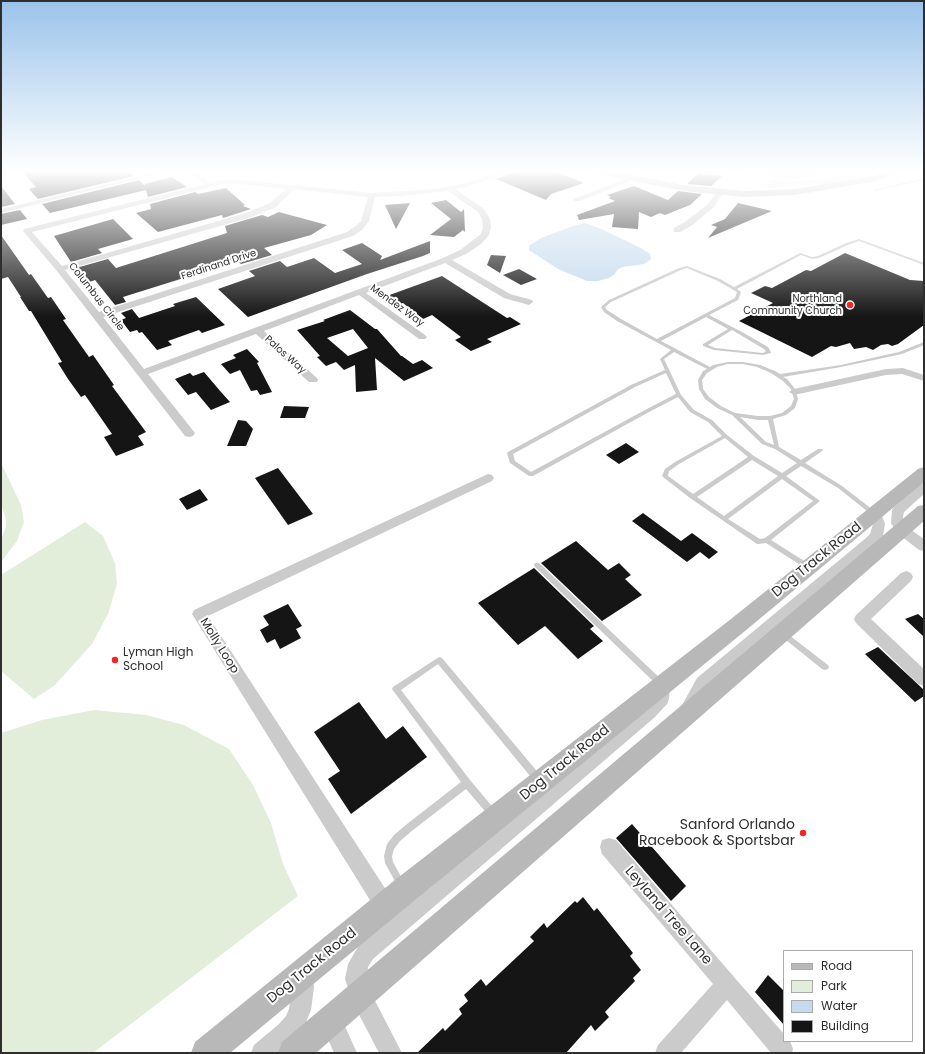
<!DOCTYPE html>
<style>
body{margin:0}
#map{position:relative;width:925px;height:1054px;overflow:hidden;background:#fff;font-family:Poppins,sans-serif}
canvas{display:block}
.frame{position:absolute;inset:0;border:2px solid #2e2e2e;pointer-events:none}
.legend{position:absolute;left:783px;top:950px;width:130px;height:92px;box-sizing:border-box;background:#fff;border:1px solid #ababab;margin:0;padding:5px 7px;list-style:none;font-size:12px;color:#2e2e2e}
.legend li{display:flex;align-items:center;gap:8px;height:20px}
.legend b{width:20px;border:1px solid #ababab}
</style>
<div id="map">
<canvas width="925" height="1054"></canvas>
<div class="frame"></div>
<ul class="legend">
<li><b style="height:5px;background:#b8b8b8"></b>Road</li>
<li><b style="height:11px;background:#e2edda"></b>Park</li>
<li><b style="height:11px;background:#c5daee"></b>Water</li>
<li><b style="height:11px;background:#151515"></b>Building</li>
</ul>
</div>
<script>
const ctx = document.querySelector('canvas').getContext('2d');
ctx.lineJoin = 'round';
function paint(path, color) { ctx.fillStyle = color; ctx.fill(path, 'evenodd'); }
const shape = rows => new Path2D(rows.map(r => 'M' + r).join(''));
function strokePath(path, color, width, dash) { ctx.strokeStyle = color; ctx.lineWidth = width; ctx.lineCap = dash ? 'butt' : 'round'; ctx.setLineDash(dash || []); ctx.stroke(path); }
function drawText(font, color, halo, rows, align = 'center') {
  ctx.font = font + ' Poppins,sans-serif'; ctx.lineWidth = 4; ctx.setLineDash([]); ctx.textBaseline = 'middle'; ctx.strokeStyle = halo; ctx.fillStyle = color; for (const [text, x, y, turn = 0] of rows) {
    ctx.save(); ctx.translate(x, y); ctx.rotate((+turn || 0) * Math.PI / 180); ctx.textAlign = isNaN(turn) ? turn : align; if (halo) ctx.strokeText(text, 0, 0); ctx.fillText(text, 0, 0); ctx.restore();
  }
}
paint(shape([
 [861,170,890,170,836,183,767,188,772,179,794,181,807,180,831,177],
 [1,463,21,505,24,522,17,541,1,562,1,540,6,526,6,519,1,504],
 [85,522,103,536,115,563,117,584,108,614,92,644,55,685,34,699,1,671,1,575],
 [94,710,146,715,184,725,229,749,253,785,271,823,283,864,298,896,93,1053,1,1053,1,733,42,720]
]), '#e2edda');
paint(shape([
 [717,170,845,170,839,172,792,180],
 [585,223,599,228,641,248,650,254,651,259,644,264,622,267,617,270,615,274,609,278,598,281,587,281,558,269,529,250,529,246,541,238,573,226]
]), '#c5daee');
paint(shape([
 [21,170,126,170,134,176,38,199,29,189,36,187],
 [517,170,553,170,584,183,551,194,546,200,496,179,515,172],
 [699,173,701,174,722,176,711,186,687,184],
 [172,177,187,187,148,197,146,190,50,213,42,204,139,180,145,186,145,184],
 [1,186,15,204,1,207],
 [634,186,668,200,678,191,702,194,690,205,665,215,660,213,651,217,639,212,638,229,612,227,614,214,579,220,577,215,615,201,608,198,611,197,607,195],
 [226,188,245,205,243,206,251,209,223,218,222,215,158,232,136,213,151,209,150,204,195,192,198,194],
 [446,200,461,212,464,209,465,232,463,230,454,237,430,235,451,219,431,203],
 [410,203,396,229,385,205],
 [738,203,772,211,708,238,717,227,711,225,725,219],
 [20,210,27,219,1,225,1,214],
 [279,212,327,225,311,235,264,248,272,255,241,264,236,260,189,275,190,276,123,297,126,302,115,305,95,280,87,283,76,268,108,259,116,268,227,233,225,226,262,215,268,217],
 [113,219,133,239,98,249,102,253,71,262,54,236],
 [1,235,29,275,31,274,48,298,51,297,66,319,63,320,89,357,93,355,114,385,112,386,146,432,138,436,144,445,116,456,104,437,112,434,85,395,81,397,68,379,58,363,62,362,31,311,29,311,20,297,21,297,8,277,1,279],
 [430,241,430,253,423,256,367,274,248,317,218,289,255,276,249,271,280,261,287,267,314,258,335,273,362,264,342,250,362,243,382,256,380,260],
 [845,253,910,280,924,281,924,325,898,344,892,346,888,344,881,345,873,350,866,347,854,349,850,343,836,347,831,346,812,357,739,321,773,303,751,293,765,286,772,288,806,270,811,271],
 [491,255,506,256,500,273,487,265],
 [519,269,537,279,521,285,503,275],
 [442,276,507,318,510,317,521,324,487,339,492,342,471,351,455,340,461,337,432,315,423,319,403,303,396,306,384,297],
 [196,297,225,325,202,333,199,330,168,341,172,345,157,350,142,332,139,333,137,330,130,332,121,320,126,318,121,313,132,309,139,318,175,306,173,304],
 [350,310,375,329,377,329,401,356,402,356,413,364,422,360,433,368,404,381,375,358,377,390,356,392,355,365,344,370,336,362,326,366,317,357,320,356,297,330,325,321,323,320],
 [353,329,368,348,348,356,327,338],
 [247,349,259,362,257,363,272,392,260,395,257,390,251,391,240,370,230,374,221,364,236,358,233,355],
 [204,372,221,392,230,402,211,410,196,392,188,395,175,379,190,373,193,376],
 [284,406,309,407,305,418,280,418],
 [238,420,246,421,253,429,246,446,227,446],
 [626,443,639,452,619,464,606,455],
 [278,468,313,514,288,525,255,478],
 [200,489,208,500,187,510,179,499],
 [643,513,681,541,692,533,718,552,709,559,700,552,687,562,632,521],
 [576,541,608,570,619,563,631,575,625,579,642,595,602,621,541,563],
 [534,568,594,626,590,629,603,641,578,659,545,626,518,645,478,603],
 [288,604,302,626,296,629,301,638,280,649,275,639,267,643,260,630,269,625,263,616],
 [918,614,924,619,924,637,905,619],
 [878,647,924,690,924,696,915,702,865,654],
 [359,702,386,739,403,726,427,757,351,814,328,779,340,771,314,732],
 [632,824,686,886,671,901,616,838],
 [583,897,594,911,597,908,633,953,630,956,641,970,633,978,635,981,605,1012,609,1017,595,1031,591,1025,566,1053,417,1053,443,1028,445,1031,462,1014,459,1009,468,1001,464,995,481,979,486,986,534,941,530,937,544,923,547,928,575,901,577,903],
 [768,975,784,991,784,1025,755,992]
]), '#151515');
paint(shape([
 [913,170,917,170,924,173,924,175,913,170],
 [924,178,924,180,875,191,873,190,924,178],
 [859,239,924,263,924,265,859,241,848,245,819,258,812,259,801,255,737,289,741,292,738,300,709,315,742,332,768,347,771,352,771,353,763,355,714,350,703,346,703,344,728,329,706,317,661,341,710,367,713,365,728,362,743,362,760,365,775,371,780,374,841,365,899,352,924,342,924,345,902,354,841,367,783,377,787,379,795,389,798,399,795,408,786,415,773,419,779,447,801,460,818,449,822,449,823,450,822,451,805,463,842,486,877,513,874,515,872,515,838,488,801,466,786,476,820,501,771,540,809,564,810,566,809,568,805,568,766,543,759,544,757,544,690,498,663,477,662,476,665,469,675,462,722,436,708,422,690,412,678,397,649,412,533,476,529,476,510,463,507,453,508,452,631,385,665,370,660,359,671,350,617,321,604,312,601,307,609,300,679,268,687,266,720,279,734,287,800,253,812,257,818,256,846,243,859,239],
 [687,268,718,281,737,292,735,298,657,339,621,319,607,310,605,307,611,302,681,270,687,268],
 [732,330,764,349,766,351,763,353,715,348,708,345,732,330],
 [674,352,707,369,703,371,698,380,699,389,705,399,717,408,732,415,762,444,775,449,797,463,782,473,754,456,727,435,712,420,694,410,681,395,664,359,674,352],
 [728,364,743,364,757,367,771,373,783,381,791,389,794,399,791,406,782,413,770,416,758,416,735,413,721,406,709,397,703,389,702,380,707,373,717,367,728,364],
 [666,373,676,394,645,410,531,472,515,461,513,454,635,387,666,373],
 [740,417,758,420,768,420,774,445,766,442,740,417],
 [725,438,748,457,693,494,668,476,669,471,679,464,725,438],
 [752,460,778,476,724,516,697,497,752,460],
 [782,479,813,501,765,538,760,539,728,519,782,479],
 [535,563,539,563,664,682,665,684,664,686,661,687,658,686,535,567,534,565,535,563],
 [783,631,785,632,828,665,829,667,828,669,825,670,822,669,781,636,780,634,781,632,783,631],
 [439,657,442,658,541,776,542,779,541,782,538,783,535,782,438,664,401,690,470,780,496,811,497,814,496,817,493,818,490,817,466,789,413,830,400,841,394,849,392,856,393,862,405,884,404,887,401,888,398,887,385,863,384,856,387,844,394,835,407,824,461,782,392,689,393,687,439,657]
]), '#cbcbcb');
paint(shape([
 [165,170,175,170,1,213,1,209,165,170],
 [185,170,192,170,211,183,222,180,241,180,372,193,436,189,466,183,507,170,516,170,515,171,469,186,455,189,484,209,490,219,491,227,489,235,481,244,466,254,452,260,510,294,532,300,533,302,529,305,504,298,445,263,366,293,425,335,427,337,425,339,419,339,359,295,264,331,317,378,318,380,317,382,309,382,256,334,148,374,195,433,193,436,189,437,185,436,57,271,23,231,24,229,205,184,185,170],
 [222,184,241,184,286,189,270,203,246,213,62,266,32,232,222,184],
 [294,189,368,197,361,221,356,226,347,232,99,312,65,270,252,217,276,207,294,189],
 [448,191,478,212,482,219,483,227,481,234,460,250,443,258,144,369,103,317,353,236,362,230,369,221,375,197,401,196,448,191],
 [632,177,637,178,580,201,574,201,573,199,632,177],
 [719,191,723,193,714,207,691,226,680,232,674,232,674,228,685,222,708,204,717,192,719,191],
 [903,368,924,375,924,381,902,374,886,375,794,395,789,392,794,389,886,369,903,368],
 [488,474,492,475,494,478,492,481,208,616,392,899,395,906,392,913,385,916,378,913,192,614,194,610,488,474],
 [924,483,924,494,904,512,903,517,903,522,907,527,924,539,924,551,919,550,897,533,891,523,892,510,894,507,920,484,924,483],
 [875,509,880,511,885,524,883,536,876,546,709,688,695,712,689,715,683,712,681,707,697,678,866,538,870,534,873,524,869,514,870,511,875,509],
 [906,571,911,573,913,577,911,581,871,619,924,669,924,686,918,684,856,623,854,619,856,615,901,573,906,571],
 [662,678,668,680,670,685,669,699,667,704,655,717,373,959,368,967,367,979,370,991,402,1053,379,1053,353,1003,345,979,348,964,359,945,643,707,653,696,654,685,656,680,662,678],
 [609,838,616,840,734,977,784,1034,784,1041,790,1041,793,1049,792,1053,771,1053,727,1000,681,1053,655,1053,658,1045,713,984,602,854,600,847,602,840,609,838],
 [302,965,309,969,313,976,314,987,311,1010,302,1032,279,1053,251,1053,254,1045,279,1024,286,1016,289,1009,292,987,291,976,295,969,302,965],
 [331,1010,339,1013,357,1053,334,1053,320,1021,323,1013,331,1010]
]), '#cbcbcb');
paint(shape([
 [589,170,606,170,683,185,746,191,795,189,874,176,889,170,902,170,900,172,876,181,795,195,746,197,683,191,594,173,589,170],
 [924,467,924,482,745,631,415,900,230,1053,191,1053,195,1042,395,880,731,619,918,469,924,467],
 [924,505,924,521,316,1053,278,1053,282,1042,918,506,924,505]
]), '#b8b8b8');
const sky = ctx.createLinearGradient(0, 0, 0, 317);
sky.addColorStop(0, '#9ac3ea');
sky.addColorStop(0.54, '#fff');
sky.addColorStop(1, '#ffffff00');
ctx.fillStyle = sky;
ctx.fillRect(0, 0, 925, 317);
for (const [x, y, r, color] of [
 [850,305,4,"#f12723"],
 [115,660,4,"#f12723"],
 [803,833,4,"#f12723"]
]) { const dot = new Path2D(); dot.arc(x, y, r, 0, 2 * Math.PI); ctx.fillStyle = color; ctx.fill(dot); strokePath(dot, '#fff', 1.5); }
drawText('10px', '#2e2e2e', '#fff', [
 ["Ferdinand Drive",219,265,-18],
 ["Columbus Circle",96,297,52],
 ["Mendez Way",397,306,36],
 ["Palos Way",285,355,42]
]);
drawText('10px', '#2e2e2e', '#fff', [
 ["Northland",842,299],
 ["Community Church",842,311]
], 'right');
drawText('12px', '#2e2e2e', '#fff', [
 ["Molly Loop",219,646,58]
]);
drawText('12px', '#2e2e2e', '#fff', [
 ["Lyman High",123,653],
 ["School",123,667]
], 'left');
drawText('14px', '#2e2e2e', '#fff', [
 ["Dog Track Road",817,560,-39],
 ["Dog Track Road",565,763,-39],
 ["Leyland Tree Lane",668,916,49],
 ["Dog Track Road",312,966,-39]
]);
drawText('14px', '#2e2e2e', '#fff', [
 ["Sanford Orlando",795,825],
 ["Racebook & Sportsbar",795,841]
], 'right');
</script>
